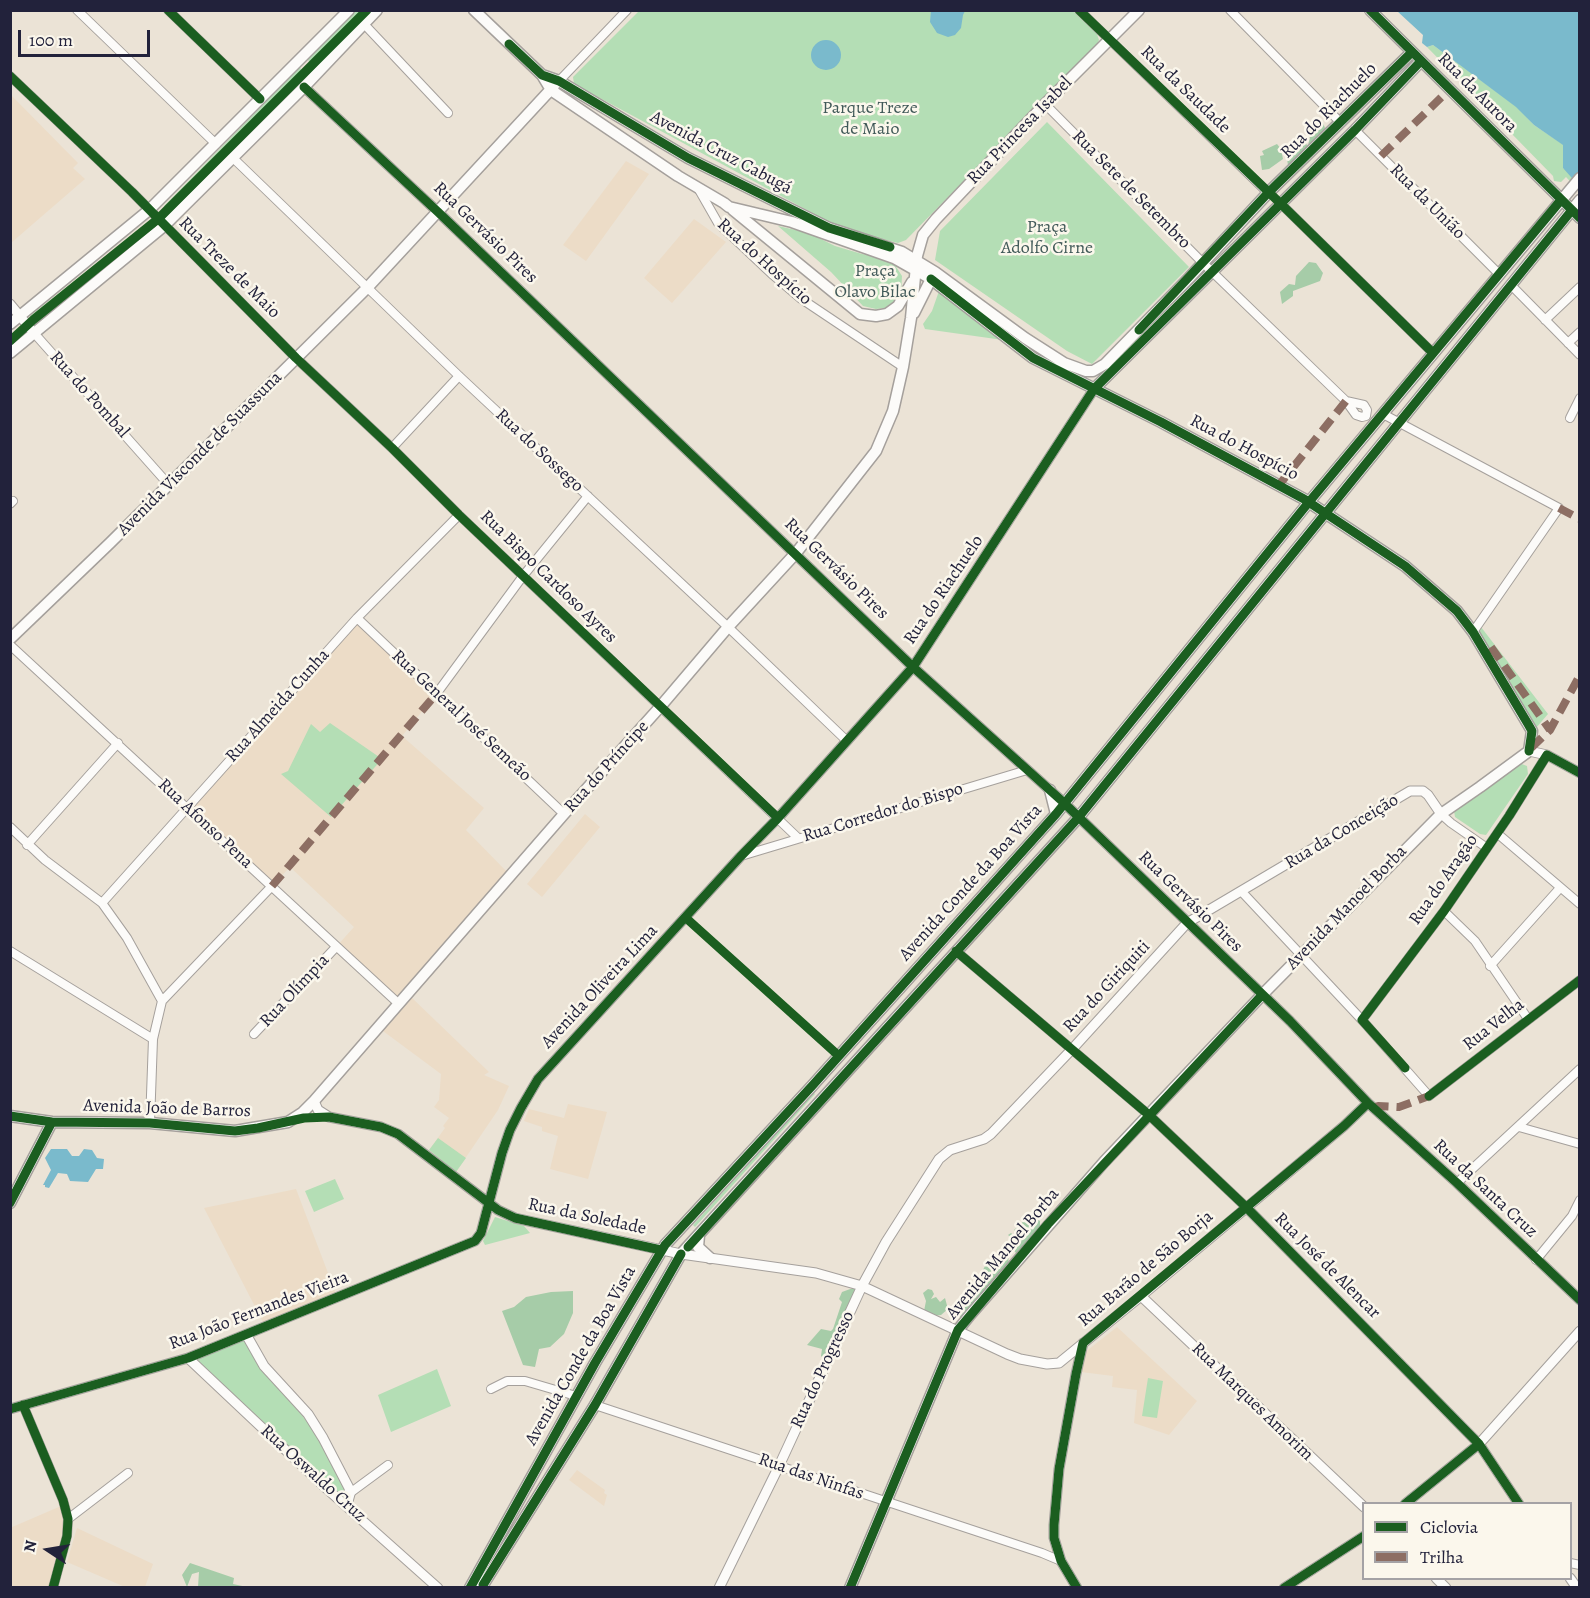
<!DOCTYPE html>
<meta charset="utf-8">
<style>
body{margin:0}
#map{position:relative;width:1590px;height:1598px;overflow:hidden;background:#ebe3d6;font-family:Alegreya,serif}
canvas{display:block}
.frame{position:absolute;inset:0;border:12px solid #22223b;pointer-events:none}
.legend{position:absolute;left:1362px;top:1502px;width:210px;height:78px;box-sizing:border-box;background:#fbf7ec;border:2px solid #a4a2a5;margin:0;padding:8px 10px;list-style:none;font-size:18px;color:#22223b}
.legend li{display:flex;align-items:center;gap:12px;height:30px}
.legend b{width:30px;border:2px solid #a4a2a5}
.north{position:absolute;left:18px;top:1520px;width:60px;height:60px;-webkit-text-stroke:4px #fbf7ec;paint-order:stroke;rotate:282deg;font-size:16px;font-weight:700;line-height:24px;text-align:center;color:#22223b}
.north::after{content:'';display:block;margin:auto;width:21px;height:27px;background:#22223b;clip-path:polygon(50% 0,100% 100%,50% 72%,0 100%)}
.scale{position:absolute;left:18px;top:30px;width:132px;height:27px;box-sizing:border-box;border:3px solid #22223b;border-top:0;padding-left:8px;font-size:18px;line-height:21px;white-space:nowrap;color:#22223b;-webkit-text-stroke:4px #fbf7ec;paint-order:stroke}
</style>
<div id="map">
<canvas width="1590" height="1598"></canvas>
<div class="frame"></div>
<ul class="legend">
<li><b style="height:8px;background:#1b5e20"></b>Ciclovia</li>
<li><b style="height:8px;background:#8d6e63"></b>Trilha</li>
</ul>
<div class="north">N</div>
<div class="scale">100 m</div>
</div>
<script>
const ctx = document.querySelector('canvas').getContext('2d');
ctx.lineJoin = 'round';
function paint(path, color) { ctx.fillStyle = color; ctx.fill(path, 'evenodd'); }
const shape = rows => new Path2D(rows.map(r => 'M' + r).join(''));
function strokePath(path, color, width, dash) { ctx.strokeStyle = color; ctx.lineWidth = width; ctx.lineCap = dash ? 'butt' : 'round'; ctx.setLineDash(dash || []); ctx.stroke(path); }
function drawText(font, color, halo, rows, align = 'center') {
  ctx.font = font + ' Alegreya,serif'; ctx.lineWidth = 5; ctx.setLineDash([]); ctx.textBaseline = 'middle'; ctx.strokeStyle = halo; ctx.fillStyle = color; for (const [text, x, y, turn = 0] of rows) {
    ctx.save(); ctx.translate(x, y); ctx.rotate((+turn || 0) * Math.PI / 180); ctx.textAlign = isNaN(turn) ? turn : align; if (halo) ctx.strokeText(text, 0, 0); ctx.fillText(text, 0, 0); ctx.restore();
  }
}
paint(shape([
 [11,95,78,163,73,168,85,179,11,243],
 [626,161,649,174,586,261,563,245],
 [694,219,726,242,672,303,644,278],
 [357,618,437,693,402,736,484,808,466,830,511,876,399,1004,336,947,354,927,290,867,272,886,187,808],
 [585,814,600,827,542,897,527,884],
 [411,997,489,1072,484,1075,509,1086,498,1110,456,1172,429,1150,445,1128,443,1126,449,1118,434,1107,439,1100,441,1074,383,1031],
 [568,1104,607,1112,588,1179,550,1169,558,1136,542,1131,542,1127,524,1121,529,1109,564,1118],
 [296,1189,336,1294,264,1324,204,1208],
 [1117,1327,1197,1401,1169,1435,1134,1423,1137,1390,1112,1387,1113,1376,1081,1372,1084,1353],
 [577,1470,605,1490,604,1493,607,1495,604,1506,569,1480],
 [61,1506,65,1520,65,1530,50,1587,11,1587,10,1528],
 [77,1528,153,1564,145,1587,125,1587,67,1562]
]), '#ecdcc7');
paint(shape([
 [356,11,367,11,310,66,308,59],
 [639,11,1073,11,1097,34,1099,40,1097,45,906,240,898,243,842,229,574,84,573,77],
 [1433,45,1517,107,1534,125,1564,145,1563,168,1579,178,1579,191,1566,177,1561,182,1554,181,1553,176,1427,47],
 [300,67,303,75,169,213,164,206],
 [1047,122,1189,267,1092,364,1067,351,935,260,940,231],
 [145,225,148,233,141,234,33,320,30,316],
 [778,226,809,233,835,246,862,254,882,257,893,262,902,276,901,293,894,302,885,308,876,309,863,306,831,272],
 [939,291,1003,340,925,329,923,324,932,311],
 [1481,627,1548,714,1536,728,1503,678,1477,633],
 [330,723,382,759,331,817,281,774,288,771,311,724,320,732],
 [1519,763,1527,766,1528,774,1486,835,1480,834,1455,817,1454,811],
 [813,1092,815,1094,695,1227,693,1225],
 [438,1138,466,1158,456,1172,429,1150],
 [335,1179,344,1199,314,1212,305,1191],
 [495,1217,524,1226,530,1233,485,1245,483,1241],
 [241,1339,245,1341,262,1371,287,1396,316,1433,347,1488,344,1500,198,1363,199,1357],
 [437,1369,451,1406,391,1432,378,1395],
 [1148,1378,1163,1381,1157,1418,1142,1416]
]), '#b4deb5');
paint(shape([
 [1323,123,1327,133,1294,165,1288,166,1286,150,1303,143,1308,145,1310,138,1307,131],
 [1277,144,1281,149,1283,159,1269,169,1262,170,1260,156,1264,155,1262,151],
 [1309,262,1316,263,1323,273,1320,281,1293,291,1293,296,1282,304,1280,292,1289,284,1295,285,1296,276],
 [1028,1214,1040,1221,1040,1226,1045,1229,1021,1253,1016,1253,1009,1245,1013,1239,1008,1235,1011,1233,1018,1239,1020,1236,1014,1230,1025,1220],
 [1008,1254,1009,1266,964,1319,959,1317,954,1313,969,1291,987,1277,982,1272,986,1264,990,1264,994,1259],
 [853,1288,857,1290,825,1359,821,1356,822,1349,807,1345,821,1329,831,1331,833,1329,842,1302,839,1299,842,1292],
 [928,1289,932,1290,934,1294,931,1299,936,1297,940,1302,945,1298,948,1309,941,1315,934,1316,924,1311,926,1301,923,1293],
 [573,1291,573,1313,564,1334,550,1347,539,1349,535,1367,523,1365,502,1311,514,1307,526,1297,551,1292],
 [190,1563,234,1578,233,1584,247,1587,198,1587,199,1572,192,1574,187,1587,182,1575]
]), '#a6cca8');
paint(shape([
 [931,10,965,11,963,15,961,28,955,35,948,37,937,33,930,22],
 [1397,11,1579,11,1579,186,1563,168,1563,145,1534,125,1516,107,1433,45,1427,47,1422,43,1423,35],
 '811 55a15 15 0 1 1 30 0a15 15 0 1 1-30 0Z',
 [51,1149,67,1149,72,1156,79,1156,84,1149,92,1150,97,1158,104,1159,103,1169,96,1169,88,1182,70,1181,67,1174,58,1173,49,1188,45,1187,45,1185,43,1185,51,1170,45,1158]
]), '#7abacc');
const minor = shape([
 [77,10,216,144],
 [168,10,260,99],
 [1079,10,1268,193],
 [1230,10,1341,123],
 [364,24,448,113],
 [10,76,132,192,296,358,392,448,459,515,798,838],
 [559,81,627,10],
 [1045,104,1203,263,1346,401,1356,415,1362,417,1366,416,1367,410,1364,405,1346,401],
 [1355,130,1500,275],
 [233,158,459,376,728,627,847,741],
 [698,188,718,223,773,275,800,298,903,367],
 [1280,203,1433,353],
 [1511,285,1580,355],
 [1545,320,1580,287],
 [34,333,169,485],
 [1568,343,1580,332],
 [1383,414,1559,508,1473,632],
 [1570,418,1580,398],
 [392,448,459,376],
 [10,504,13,501],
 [357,618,564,814],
 [10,645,399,1004],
 [437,693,523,576,588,496],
 [1441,814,1451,823,1487,848],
 [10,827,45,860,102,903,127,938,162,1001,153,1039,150,1123],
 [1498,834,1580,904],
 [27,845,118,743],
 [741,856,1027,770],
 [1242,892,1362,1020,1429,1096,1580,980],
 [102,903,357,618,459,515],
 [1444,911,1475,941,1528,1019],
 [10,951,153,1039],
 [956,951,1149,1115,1246,1207],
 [1490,966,1560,888],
 [162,1001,272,886],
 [1362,1020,1444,911,1509,816,1547,755],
 [254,1034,336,947],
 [1519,1127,1580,1144],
 [1457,1183,1580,1069],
 [1536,1260,1572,1216,1580,1200],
 [491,1389,507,1381,525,1381,576,1396],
 [23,1405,63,1500,68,1519,67,1536,53,1588],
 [595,1405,1042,1553,1061,1561],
 [350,1493,388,1465],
 [68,1519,128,1473],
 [1570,1563,1580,1565]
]);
const tertiary = shape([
 [304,87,438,212,913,667,1062,801,1290,1021,1368,1103,1457,1183,1580,1300],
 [10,304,34,333],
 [1529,751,1547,755,1580,773],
 [314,1101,318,1110,329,1117,381,1127,398,1134,498,1210,515,1218,681,1254,816,1273,862,1286,1007,1354,1020,1359,1047,1364,1059,1363,1141,1296,1344,1126,1368,1103],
 [1246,1207,1479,1444,1519,1504],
 [1141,1296,1364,1507],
 [247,1336,264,1366,308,1414,323,1438,349,1488,350,1494,347,1505],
 [188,1358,327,1489,438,1588],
 [10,1409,188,1358,475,1241,481,1233,502,1153,510,1130,521,1108,538,1079,740,857,778,818,913,667,1094,389],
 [1405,1504,1479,1444,1580,1331],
 [1436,1578,1446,1588],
 [1570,1578,1577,1588],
 [719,1588,779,1466,862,1286,886,1242,939,1159,950,1150,984,1139,991,1134,1075,1046,1187,923,1410,791,1423,791,1428,795,1441,814],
 [1077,1588,1061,1561,1054,1538,1054,1525,1059,1469,1076,1374,1083,1343],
 [1284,1588,1364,1536]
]);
const secondary = shape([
 [474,10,542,75,551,90,678,176,724,203,729,207,792,222,894,258,931,279,1033,358,1161,422,1304,499,1405,566,1457,611,1473,632,1532,731,1529,751,1480,787,1441,814,1262,995,1104,1162,970,1315,958,1330,850,1588],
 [1370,10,1580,218],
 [542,75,559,81,688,158,829,228,902,252,935,272,1025,338,1064,363,1086,371,1093,371,1105,364,1189,278,1268,193,1412,52],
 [733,210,860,314,876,316,887,314,898,306,912,282],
 [914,313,931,279],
 [10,324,149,210,349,10],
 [10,353,164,226,304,87,377,10],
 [1094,389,1355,130,1421,61],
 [10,639,110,543,367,288,554,86],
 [1050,790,1056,814],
 [10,1116,52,1122,150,1123,235,1131,288,1122,302,1113,314,1101,564,814,660,707,728,627,796,553,876,451,893,411,903,367,911,318,917,256,923,235,936,219,1045,104,1139,10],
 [10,1203,52,1122],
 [699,1235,698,1247,710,1258],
 [470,1588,595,1363,665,1245,812,1086,1056,814,1309,502,1580,178],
 [481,1588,595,1405,681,1254,1078,818,1580,200]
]);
strokePath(minor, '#a5a09c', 10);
strokePath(tertiary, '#a5a09c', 11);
strokePath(secondary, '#a5a09c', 13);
strokePath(minor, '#fcfbf9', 8);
strokePath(tertiary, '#fcfbf9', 9);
strokePath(secondary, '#fcfbf9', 10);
strokePath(shape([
 [1381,156,1450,89],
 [1279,485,1346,401],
 [1559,508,1580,519],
 [1491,647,1550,730],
 [1531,748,1550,730,1580,675],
 [272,886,437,693],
 [1374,1108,1378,1106,1399,1107,1429,1096]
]), '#8d6e63', 8, [15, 8]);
strokePath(shape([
 [168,10,260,99],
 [1079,10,1280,203,1433,353],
 [1370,10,1580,218],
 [509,44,542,75,559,81,688,158,829,228,890,247],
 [10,76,132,192,296,358,392,448,459,515,778,818],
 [304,87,438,212,913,667,1062,801,1290,1021,1368,1103,1457,1183,1580,1300],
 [931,279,1033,358,1161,422,1304,499,1405,566,1457,611,1473,632,1528,724,1532,731,1529,751],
 [1139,330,1268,193,1412,52],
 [10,341,33,320,158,219,367,10],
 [686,918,839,1056],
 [956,951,1149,1115,1246,1207,1479,1444,1519,1504],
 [1405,1068,1362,1020,1444,911,1509,816,1547,755,1580,773],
 [1429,1096,1580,980],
 [10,1116,52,1122,150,1123,235,1131,258,1128,304,1118,329,1117,381,1127,398,1134,498,1210,515,1218,661,1250],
 [10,1203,52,1122],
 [688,1247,1078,818,1572,210],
 [23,1405,63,1500,68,1519,67,1536,53,1588],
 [10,1409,188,1358,475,1241,481,1233,502,1153,510,1130,521,1108,538,1079,740,857,778,818,913,667,1094,389,1355,130,1421,61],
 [1405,1504,1479,1444],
 [483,1585,595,1405,681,1254],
 [470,1588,595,1363,665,1245,812,1086,1056,814,1309,502,1561,200],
 [850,1588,958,1330,1048,1224,1262,995],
 [1077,1588,1061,1561,1054,1538,1054,1525,1059,1469,1076,1374,1083,1343,1344,1126,1368,1103],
 [1284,1588,1364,1536]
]), '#1b5e20', 9);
drawText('18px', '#22223b', '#fbf7ec', [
 ["Rua da Saudade",1185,90,44],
 ["Rua da Aurora",1477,93,45],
 ["Rua do Riachuelo",1329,111,-45],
 ["Rua Princesa Isabel",1020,131,-46],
 ["Avenida Cruz Cabugá",721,153,28],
 ["Rua Sete de Setembro",1131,190,45],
 ["Rua da União",1427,202,45],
 ["Rua Gervásio Pires",485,233,44],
 ["Rua do Hospício",764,262,42],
 ["Rua Treze de Maio",229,268,45],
 ["Rua do Pombal",89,395,48],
 ["Rua do Hospício",1244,448,28],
 ["Rua do Sossego",539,451,43],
 ["Avenida Visconde de Suassuna",200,454,-45],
 ["Rua Gervásio Pires",836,569,44],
 ["Rua Bispo Cardoso Ayres",548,577,44],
 ["Rua do Riachuelo",944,590,-56],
 ["Rua Almeida Cunha",278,706,-48],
 ["Rua General José Semeão",461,716,43],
 ["Rua do Príncipe",607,767,-48],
 ["Rua Corredor do Bispo",883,813,-17],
 ["Rua Afonso Pena",205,824,43],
 ["Rua da Conceição",1342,832,-31],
 ["Rua do Aragão",1444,880,-55],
 ["Avenida Conde da Boa Vista",971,883,-48],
 ["Rua Gervásio Pires",1190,902,44],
 ["Avenida Manoel Borba",1347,908,-46],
 ["Avenida Oliveira Lima",600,987,-47],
 ["Rua do Giriquiti",1107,987,-47],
 ["Rua Olímpia",295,991,-47],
 ["Rua Velha",1494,1025,-38],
 ["Avenida João de Barros",167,1109,2],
 ["Rua da Santa Cruz",1485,1189,43],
 ["Rua da Soledade",587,1217,12],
 ["Avenida Manoel Borba",1003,1254,-50],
 ["Rua José de Alencar",1327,1266,45],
 ["Rua Barão de São Borja",1146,1269,-40],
 ["Rua João Fernandes Vieira",259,1311,-21],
 ["Avenida Conde da Boa Vista",581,1356,-60],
 ["Rua do Progresso",823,1370,-65],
 ["Rua Marques Amorim",1252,1402,44],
 ["Rua Oswaldo Cruz",313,1474,42],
 ["Rua das Ninfas",811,1477,19]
]);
drawText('18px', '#405958', '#fbf7ec', [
 ["Parque Treze",870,109],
 ["de Maio",870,130],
 ["Praça",1047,228],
 ["Adolfo Cirne",1047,249],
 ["Praça",875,272],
 ["Olavo Bilac",875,293]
]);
</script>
